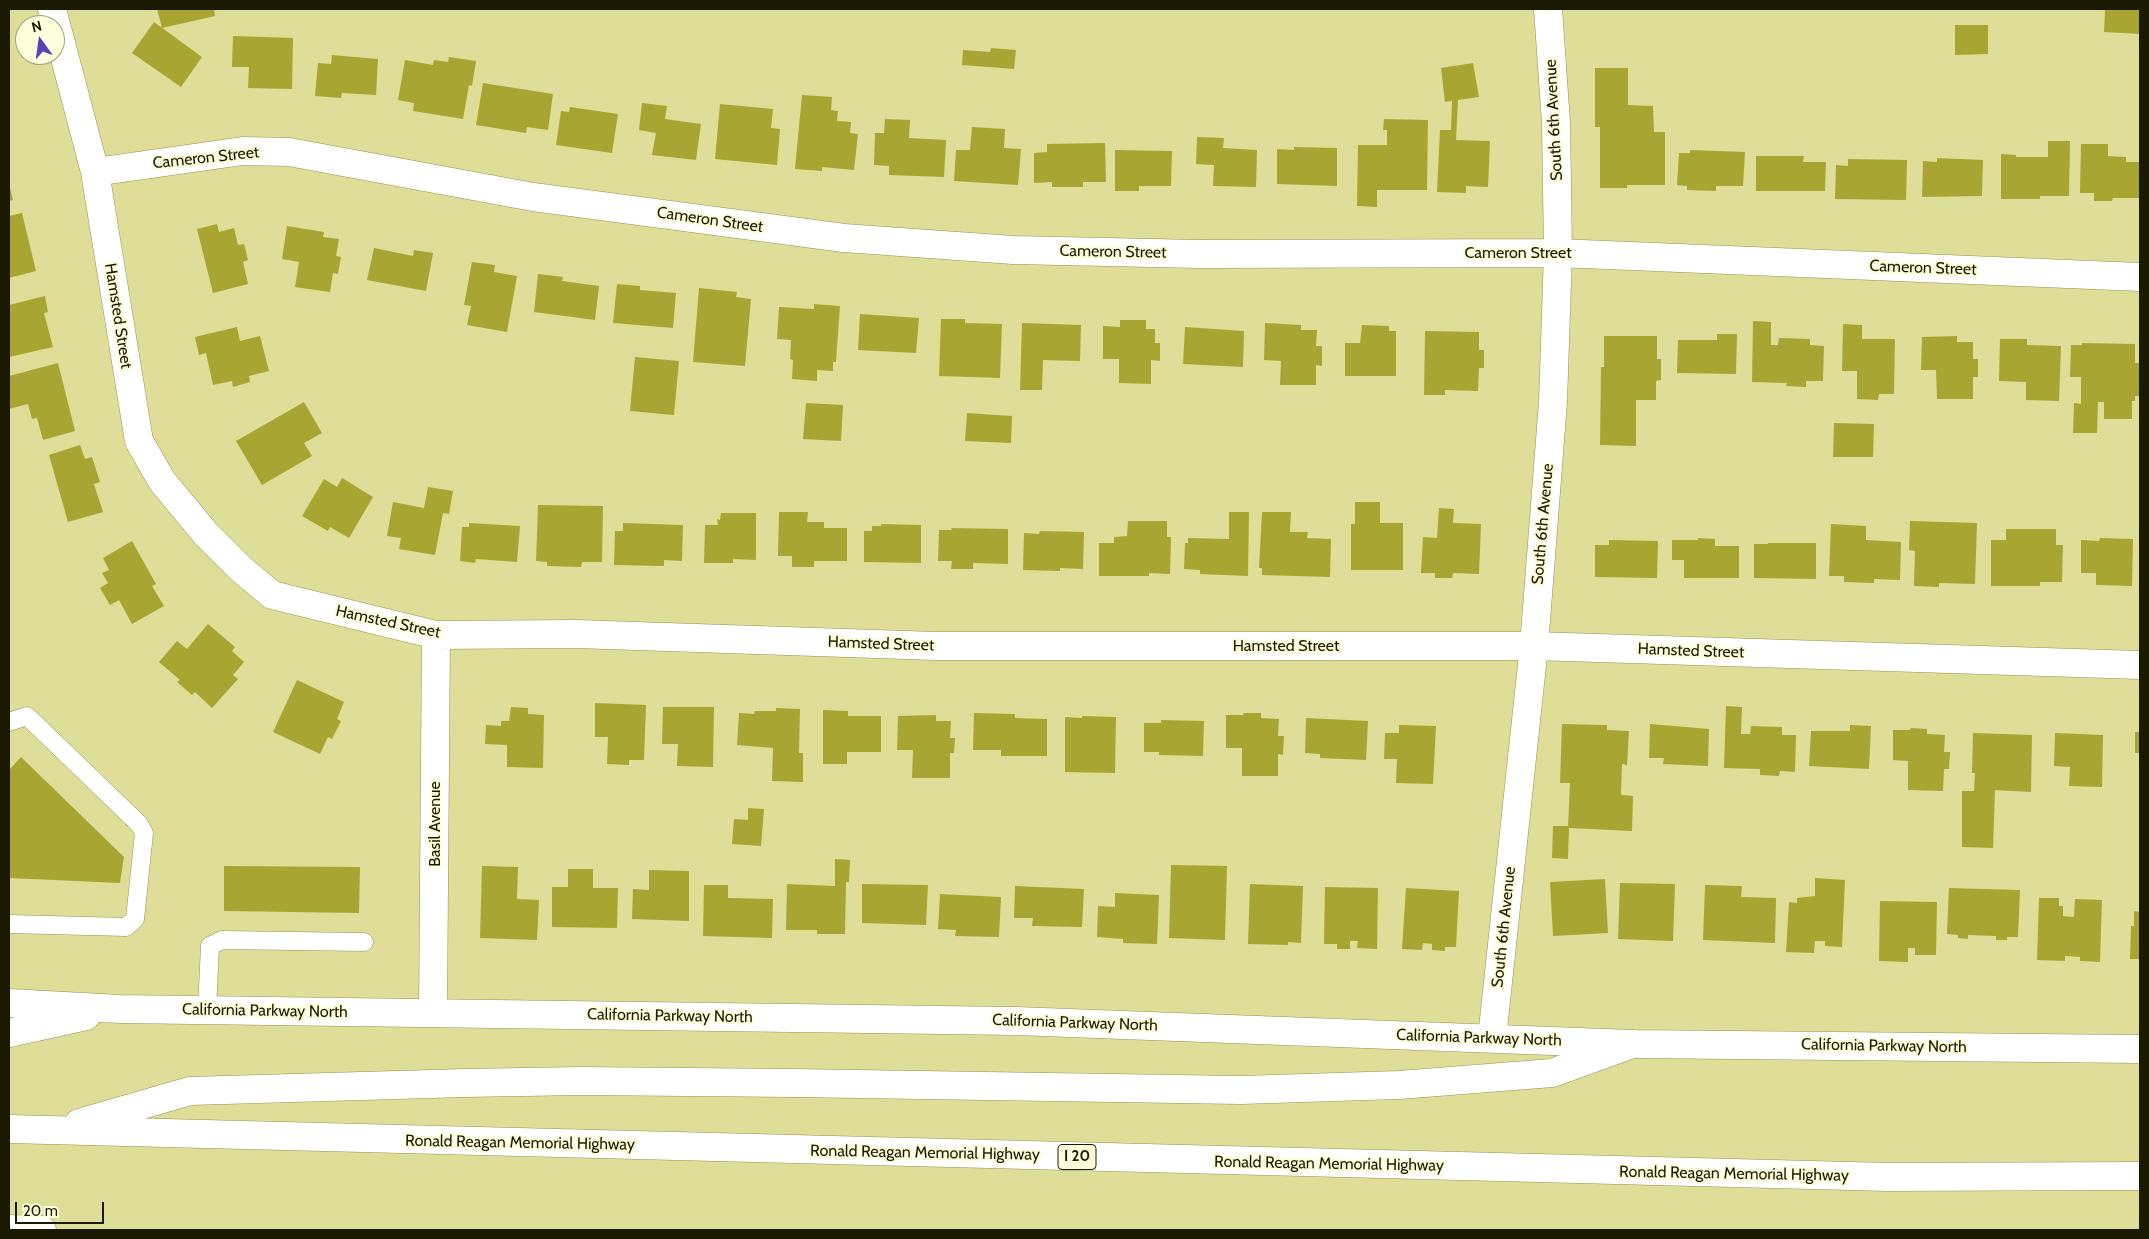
<!DOCTYPE html>
<style>
body{margin:0}
#map{position:relative;width:2149px;height:1239px;overflow:hidden;background:#dede99;font-family:Cabin,sans-serif}
canvas{display:block}
.frame{position:absolute;inset:0;border:10px solid #1b1a01;pointer-events:none}
.north{position:absolute;left:15px;top:15px;width:50px;height:50px;box-sizing:border-box;background:#fdfddb;border:1px solid #a3a284;border-radius:50%;rotate:346deg;font-size:14px;font-weight:700;line-height:20px;text-align:center;color:#1b1a01}
.north::after{content:'';display:block;margin:auto;width:18px;height:22px;background:#5c40b8;clip-path:polygon(50% 0,100% 100%,50% 72%,0 100%)}
.scale{position:absolute;left:15px;top:1202px;width:89px;height:22px;box-sizing:border-box;border:2px solid #1b1a01;border-top:0;padding-left:6px;font-size:15px;line-height:18px;white-space:nowrap;color:#1b1a01;-webkit-text-stroke:4px #fdfddb;paint-order:stroke}
</style>
<div id="map">
<canvas width="2149" height="1239"></canvas>
<div class="frame"></div>
<div class="north">N</div>
<div class="scale">20 m</div>
</div>
<script>
const ctx = document.querySelector('canvas').getContext('2d');
ctx.lineJoin = 'round';
function paint(path, color) { ctx.fillStyle = color; ctx.fill(path, 'evenodd'); }
const shape = rows => new Path2D(rows.map(r => 'M' + r).join(''));
function strokePath(path, color, width, dash) { ctx.strokeStyle = color; ctx.lineWidth = width; ctx.lineCap = dash ? 'butt' : 'round'; ctx.setLineDash(dash || []); ctx.stroke(path); }
function drawText(font, color, halo, rows, align = 'center') {
  ctx.font = font + ' Cabin,sans-serif'; ctx.lineWidth = 4.5; ctx.setLineDash([]); ctx.textBaseline = 'middle'; ctx.strokeStyle = halo; ctx.fillStyle = color; for (const [text, x, y, turn = 0] of rows) {
    ctx.save(); ctx.translate(x, y); ctx.rotate((+turn || 0) * Math.PI / 180); ctx.textAlign = isNaN(turn) ? turn : align; if (halo) ctx.strokeText(text, 0, 0); ctx.fillText(text, 0, 0); ctx.restore();
  }
}
paint(shape([
 [157,9,214,9,215,16,162,28],
 [2105,9,2140,9,2140,34,2104,32],
 [154,22,202,57,181,87,132,53],
 [1955,25,1988,25,1988,54,1955,55],
 [233,36,293,38,292,89,248,88,249,67,232,67],
 [991,48,1016,50,1014,69,962,65,963,50,990,52],
 [332,55,378,59,376,95,342,93,341,98,315,96,318,63,331,64],
 [449,57,476,61,472,86,469,85,463,119,413,111,414,103,398,100,405,60,433,65,434,60,448,62],
 [1473,63,1479,97,1458,100,1456,140,1490,141,1488,187,1466,186,1466,193,1437,192,1440,130,1451,130,1452,101,1445,102,1441,68],
 [1595,68,1628,68,1628,105,1653,106,1654,132,1665,132,1665,185,1627,185,1627,188,1600,188,1600,127,1595,127],
 [483,83,553,94,548,130,527,127,526,133,476,125],
 [802,95,832,97,831,110,838,111,837,121,851,122,850,133,858,134,854,170,822,167,822,171,795,169],
 [642,103,667,106,665,119,701,124,696,160,652,155,656,133,639,130],
 [720,104,773,109,771,128,780,129,777,165,715,159],
 [570,107,618,114,612,153,556,145,561,111,569,112],
 [885,119,910,120,909,138,946,140,944,177,889,175,889,166,874,165,875,133,884,133],
 [1384,119,1428,120,1427,190,1377,190,1377,207,1357,206,1358,145,1387,145,1387,130,1383,130],
 [972,127,1005,129,1004,148,1021,149,1018,185,954,181,956,150,970,150],
 [1197,137,1224,138,1223,148,1257,150,1256,187,1213,186,1214,165,1196,164],
 [2048,141,2070,141,2069,196,2040,196,2040,199,2001,199,2001,154,2016,155,2016,157,2048,157],
 [1105,143,1106,182,1083,182,1083,187,1052,187,1052,182,1034,183,1034,153,1047,152,1047,144],
 [2081,144,2108,144,2108,156,2126,157,2126,162,2140,162,2140,198,2113,198,2112,201,2094,201,2094,193,2080,193],
 [1294,147,1337,148,1337,186,1277,184,1277,149,1294,150],
 [1115,150,1172,151,1171,186,1139,186,1139,191,1115,191],
 [1690,150,1745,152,1743,186,1716,186,1716,191,1687,190,1687,186,1677,185,1679,153,1690,153],
 [1756,156,1804,156,1803,162,1826,162,1825,191,1756,191],
 [1937,158,1983,160,1982,196,1922,197,1923,161,1937,162],
 [1848,159,1907,160,1906,200,1835,199,1836,165,1848,166],
 [9,184,13,200,9,201],
 [22,213,36,271,9,278,9,216],
 [217,224,219,232,234,228,238,245,244,244,248,260,243,262,248,284,213,293,197,229],
 [287,226,324,232,323,237,339,239,336,256,341,257,338,274,333,273,330,292,295,287,299,262,282,259],
 [374,248,413,256,414,250,433,253,426,291,367,280],
 [472,262,495,265,494,272,517,276,507,332,467,325,471,306,464,305],
 [538,274,563,277,562,281,599,286,595,320,534,312],
 [617,284,640,286,640,290,676,293,673,328,613,323],
 [699,288,737,292,736,297,751,299,745,366,693,362],
 [45,296,48,312,44,313,53,347,9,357,9,305],
 [814,304,840,306,836,362,833,362,833,371,817,370,817,381,792,379,793,360,790,359,791,340,777,339,779,307,814,309],
 [860,314,919,318,916,353,858,350],
 [941,319,965,319,965,323,1002,324,1000,378,939,376],
 [1120,320,1146,320,1146,329,1155,329,1155,343,1160,343,1160,361,1151,360,1151,384,1119,383,1119,359,1103,359,1103,326,1120,327],
 [1753,321,1771,322,1771,345,1778,345,1779,338,1810,339,1810,345,1824,346,1823,381,1806,381,1806,387,1786,386,1787,383,1752,382],
 [1022,323,1081,325,1080,361,1043,360,1042,390,1020,390],
 [1265,323,1301,325,1301,330,1317,330,1316,346,1322,346,1322,366,1316,365,1316,385,1280,385,1281,361,1264,360],
 [1843,324,1862,325,1862,339,1895,339,1894,394,1879,394,1878,400,1857,399,1857,371,1842,371],
 [1362,325,1389,326,1389,331,1396,331,1396,376,1345,376,1345,343,1360,343],
 [237,327,240,341,260,336,269,371,249,376,250,382,233,387,232,381,213,385,206,353,199,355,195,337],
 [1185,327,1244,331,1243,367,1183,364],
 [1425,331,1479,332,1479,350,1484,350,1484,368,1479,368,1478,391,1445,390,1445,395,1424,395],
 [1717,334,1737,334,1736,374,1677,373,1678,340,1717,340],
 [1604,336,1657,336,1657,359,1661,359,1661,380,1656,381,1656,400,1636,400,1636,446,1600,445,1601,367,1604,367],
 [1957,336,1957,342,1973,342,1973,359,1978,359,1978,377,1973,377,1973,399,1937,399,1936,370,1921,370,1922,337],
 [2000,339,2027,339,2027,345,2061,346,2059,401,2026,400,2026,382,1999,381],
 [2082,343,2135,344,2135,363,2140,363,2139,396,2135,396,2135,401,2132,401,2132,419,2104,419,2104,402,2098,402,2097,433,2073,433,2074,403,2081,404,2081,377,2070,377,2071,345,2082,345],
 [635,357,679,361,674,415,630,411],
 [58,363,75,431,43,440,37,418,32,419,28,404,9,409,9,376],
 [304,402,322,433,304,443,312,456,262,485,236,441],
 [806,403,843,405,841,441,803,439],
 [967,413,1012,416,1011,443,965,441],
 [1834,423,1874,424,1873,457,1833,457],
 [80,445,85,459,92,457,100,482,94,484,103,512,68,522,49,455],
 [342,478,373,497,349,538,330,527,328,531,302,516,324,479,337,487],
 [428,487,453,491,449,514,443,513,435,555,399,549,401,538,387,536,393,502,424,508],
 [1355,502,1380,502,1380,523,1403,523,1403,570,1351,570,1351,524,1355,524],
 [538,505,603,506,602,562,582,562,581,567,547,566,547,562,536,561],
 [1439,508,1454,509,1453,523,1481,524,1479,574,1453,573,1452,578,1435,578,1435,573,1421,573,1423,537,1437,538],
 [779,512,808,512,807,522,824,522,824,528,847,528,847,561,814,561,814,567,792,567,792,556,778,556],
 [1229,512,1249,512,1248,576,1200,574,1200,570,1184,569,1185,543,1188,543,1188,538,1229,539],
 [1262,512,1291,512,1290,532,1308,532,1307,538,1331,539,1330,577,1262,575,1262,568,1259,568],
 [721,513,756,513,756,560,733,559,733,563,704,563,705,525,718,525,717,519,720,520],
 [1128,521,1167,521,1167,537,1171,537,1170,574,1149,573,1149,576,1099,576,1099,543,1114,543,1114,537,1127,536],
 [1910,521,1977,523,1975,584,1939,583,1939,587,1914,586,1915,551,1909,550],
 [469,523,520,526,517,562,476,559,475,563,460,561,462,527,469,527],
 [623,523,683,525,682,561,664,560,664,566,614,565,615,531,623,531],
 [881,524,921,525,921,563,864,562,864,531,872,531,872,526,881,526],
 [1831,524,1866,526,1866,540,1901,542,1900,580,1874,579,1874,583,1844,582,1844,576,1829,576],
 [951,528,1008,529,1008,564,973,563,973,569,951,569,952,561,938,561,939,530,952,530],
 [2006,529,2056,529,2056,545,2063,545,2062,582,2040,582,2040,586,1991,586,1991,540,2006,540],
 [1040,531,1084,532,1083,569,1060,568,1060,571,1023,570,1024,533,1039,534],
 [1698,538,1715,539,1715,546,1739,546,1739,578,1684,578,1684,560,1672,560,1672,540,1698,540],
 [2100,538,2133,539,2132,586,2096,585,2096,573,2081,573,2081,540,2099,541],
 [1609,540,1658,541,1657,578,1595,577,1595,545,1609,545],
 [132,541,156,584,152,586,164,606,132,624,119,600,110,605,100,588,108,583,102,573,109,570,103,558],
 [1768,543,1816,543,1816,579,1754,578,1754,544,1768,544],
 [208,624,235,647,232,651,244,662,233,675,238,679,212,708,195,692,192,695,177,682,180,680,159,662,177,641,187,649],
 [297,680,344,702,337,719,341,721,332,739,328,737,320,754,273,732],
 [595,703,646,705,644,760,629,760,629,765,607,764,608,737,595,737],
 [1726,706,1742,707,1741,734,1750,734,1751,726,1782,727,1782,735,1796,735,1795,772,1780,771,1779,776,1760,775,1760,769,1724,768],
 [511,707,528,708,528,714,544,715,543,768,507,767,507,745,485,744,486,725,501,726,501,721,509,721],
 [663,707,714,707,713,767,677,766,678,744,662,744],
 [776,708,800,709,799,753,803,753,803,782,772,781,773,748,737,745,739,713,754,714,755,711,776,711],
 [823,710,848,711,848,716,881,716,881,752,847,752,847,764,823,764],
 [974,713,1015,714,1015,718,1047,719,1047,756,1001,756,1001,750,973,750],
 [1243,713,1261,713,1261,718,1279,719,1278,736,1284,736,1283,755,1278,754,1278,776,1242,776,1242,748,1226,748,1226,715,1244,715],
 [936,715,936,721,951,721,950,738,955,738,954,753,950,753,950,778,912,778,913,750,897,750,898,716],
 [1082,716,1116,717,1115,773,1065,772,1065,717,1082,718],
 [1306,718,1368,721,1366,760,1320,758,1320,754,1305,753],
 [1161,720,1204,721,1203,756,1159,755,1159,752,1144,752,1144,723,1161,723],
 [1562,724,1607,725,1607,730,1629,731,1627,765,1622,764,1621,795,1633,796,1632,831,1569,828,1568,859,1552,858,1553,826,1568,826,1570,783,1560,783],
 [1650,724,1709,729,1708,766,1663,764,1664,758,1649,758],
 [1399,725,1436,726,1433,784,1396,783,1397,759,1384,759,1385,733,1399,733],
 [1850,725,1871,726,1869,769,1809,766,1811,731,1850,731],
 [1911,728,1927,729,1927,734,1945,735,1944,752,1950,752,1949,769,1944,769,1943,791,1908,790,1908,761,1893,760,1893,730,1910,730],
 [2135,732,2140,732,2140,753,2135,753],
 [1973,733,2032,735,2031,792,1995,790,1993,848,1962,847,1962,791,1974,791,1975,773,1972,773],
 [2055,733,2103,735,2102,787,2069,786,2070,767,2054,766],
 [21,757,124,857,120,883,9,878,9,770],
 [748,808,764,809,761,846,732,844,734,819,748,820],
 [835,859,850,860,849,882,846,882,845,934,817,934,817,930,786,930,787,884,835,886],
 [1171,865,1227,866,1225,940,1169,938],
 [224,866,360,867,359,913,224,911],
 [482,866,518,867,517,899,539,900,537,940,480,938],
 [568,869,593,869,593,888,618,888,617,928,552,927,552,887,568,887],
 [649,870,689,871,689,921,632,919,633,889,649,890],
 [1815,878,1845,880,1842,947,1825,946,1825,941,1815,941,1814,953,1786,952,1789,902,1797,903,1797,898,1815,896],
 [1605,879,1608,933,1553,936,1550,882],
 [1620,883,1675,884,1673,941,1618,939],
 [862,884,928,885,926,925,862,923],
 [1250,884,1303,886,1301,943,1288,942,1288,945,1248,944],
 [704,885,728,885,728,898,773,899,772,938,703,936],
 [1705,885,1742,886,1741,897,1776,898,1775,943,1703,940],
 [1015,886,1084,889,1082,927,1032,926,1033,918,1014,918],
 [1325,887,1378,888,1377,949,1357,948,1358,941,1350,941,1350,949,1337,949,1337,944,1324,944],
 [1406,888,1459,891,1456,947,1445,947,1445,951,1432,950,1432,944,1423,943,1422,950,1402,949],
 [1949,888,2020,890,2018,937,2007,937,2007,940,1996,940,1996,936,1968,935,1968,939,1958,938,1958,935,1947,934],
 [1115,893,1159,895,1157,944,1123,943,1123,939,1097,937,1098,906,1115,907],
 [940,894,1001,897,999,937,955,936,956,930,938,929],
 [2039,898,2059,898,2059,906,2063,906,2063,916,2074,917,2075,899,2102,900,2100,962,2080,961,2080,957,2065,956,2065,961,2037,960],
 [1880,901,1937,902,1936,955,1915,955,1915,948,1908,948,1908,962,1879,961],
 [2134,911,2140,912,2140,959,2130,959,2131,926,2134,926]
]), '#a8a532');
const service = shape([
 [9,722,27,716,139,824,144,833,135,919,126,927,9,924],
 [207,1010,210,946,222,940,364,942]
]);
const minor = shape([
 [52,9,95,172,139,441,162,481,205,533,241,569,272,595,436,635,576,634,936,646,1534,646,2140,665],
 [95,172,243,151,289,152,533,197,844,238,1013,250,1199,254,1558,253,2140,277],
 [433,1013,436,635],
 [1492,1038,1534,646,1553,402,1558,253,1556,123,1548,9]
]);
const secondary = shape([
 [9,1003,120,1009,1016,1021,1632,1044,2140,1049],
 [9,1033,86,1016]
]);
const motorway = shape([
 [79,1123,190,1091,465,1083,580,1081,794,1083,1241,1090,1399,1085,1552,1073,1632,1044],
 [9,1129,1890,1177,2140,1176],
 [9,1229,42,1230]
]);
strokePath(service, '#949351', 19);
strokePath(minor, '#949351', 29);
strokePath(secondary, '#949351', 29);
strokePath(motorway, '#949351', 29);
strokePath(service, '#fff', 18);
strokePath(minor, '#fff', 28);
strokePath(secondary, '#fff', 28);
strokePath(motorway, '#fff', 28);
for (const [x, y, w] of [
 [1077,1157,38]
]) { const box = new Path2D(); box.roundRect(x - w / 2, y - 12.5, w, 25, 4); ctx.fillStyle = '#fdfddb'; ctx.fill(box); strokePath(box, '#1b1a01', 1); }
drawText('bold 15px', '#1b1a01', null, [
 ["I 20",1077,1157]
]);
drawText('16px', '#1b1a01', '#fdfddb', [
 ["South 6th Avenue",1554,120,-93],
 ["Cameron Street",206,158,-6],
 ["Cameron Street",710,220,8],
 ["Cameron Street",1113,252,1],
 ["Cameron Street",1518,253],
 ["Cameron Street",1923,268,2],
 ["Hamsted Street",118,316,81],
 ["South 6th Avenue",1543,524,-85],
 ["Hamsted Street",388,622,12],
 ["Hamsted Street",881,644,2],
 ["Hamsted Street",1286,646],
 ["Hamsted Street",1691,651,2],
 ["Basil Avenue",435,824,-90],
 ["South 6th Avenue",1504,927,-84],
 ["California Parkway North",265,1011,1],
 ["California Parkway North",670,1016,1],
 ["California Parkway North",1075,1023,2],
 ["California Parkway North",1479,1038,2],
 ["California Parkway North",1884,1046,1],
 ["Ronald Reagan Memorial Highway",520,1143,1],
 ["Ronald Reagan Memorial Highway",925,1153,1],
 ["Ronald Reagan Memorial Highway",1329,1164,1],
 ["Ronald Reagan Memorial Highway",1734,1174,1]
]);
</script>
